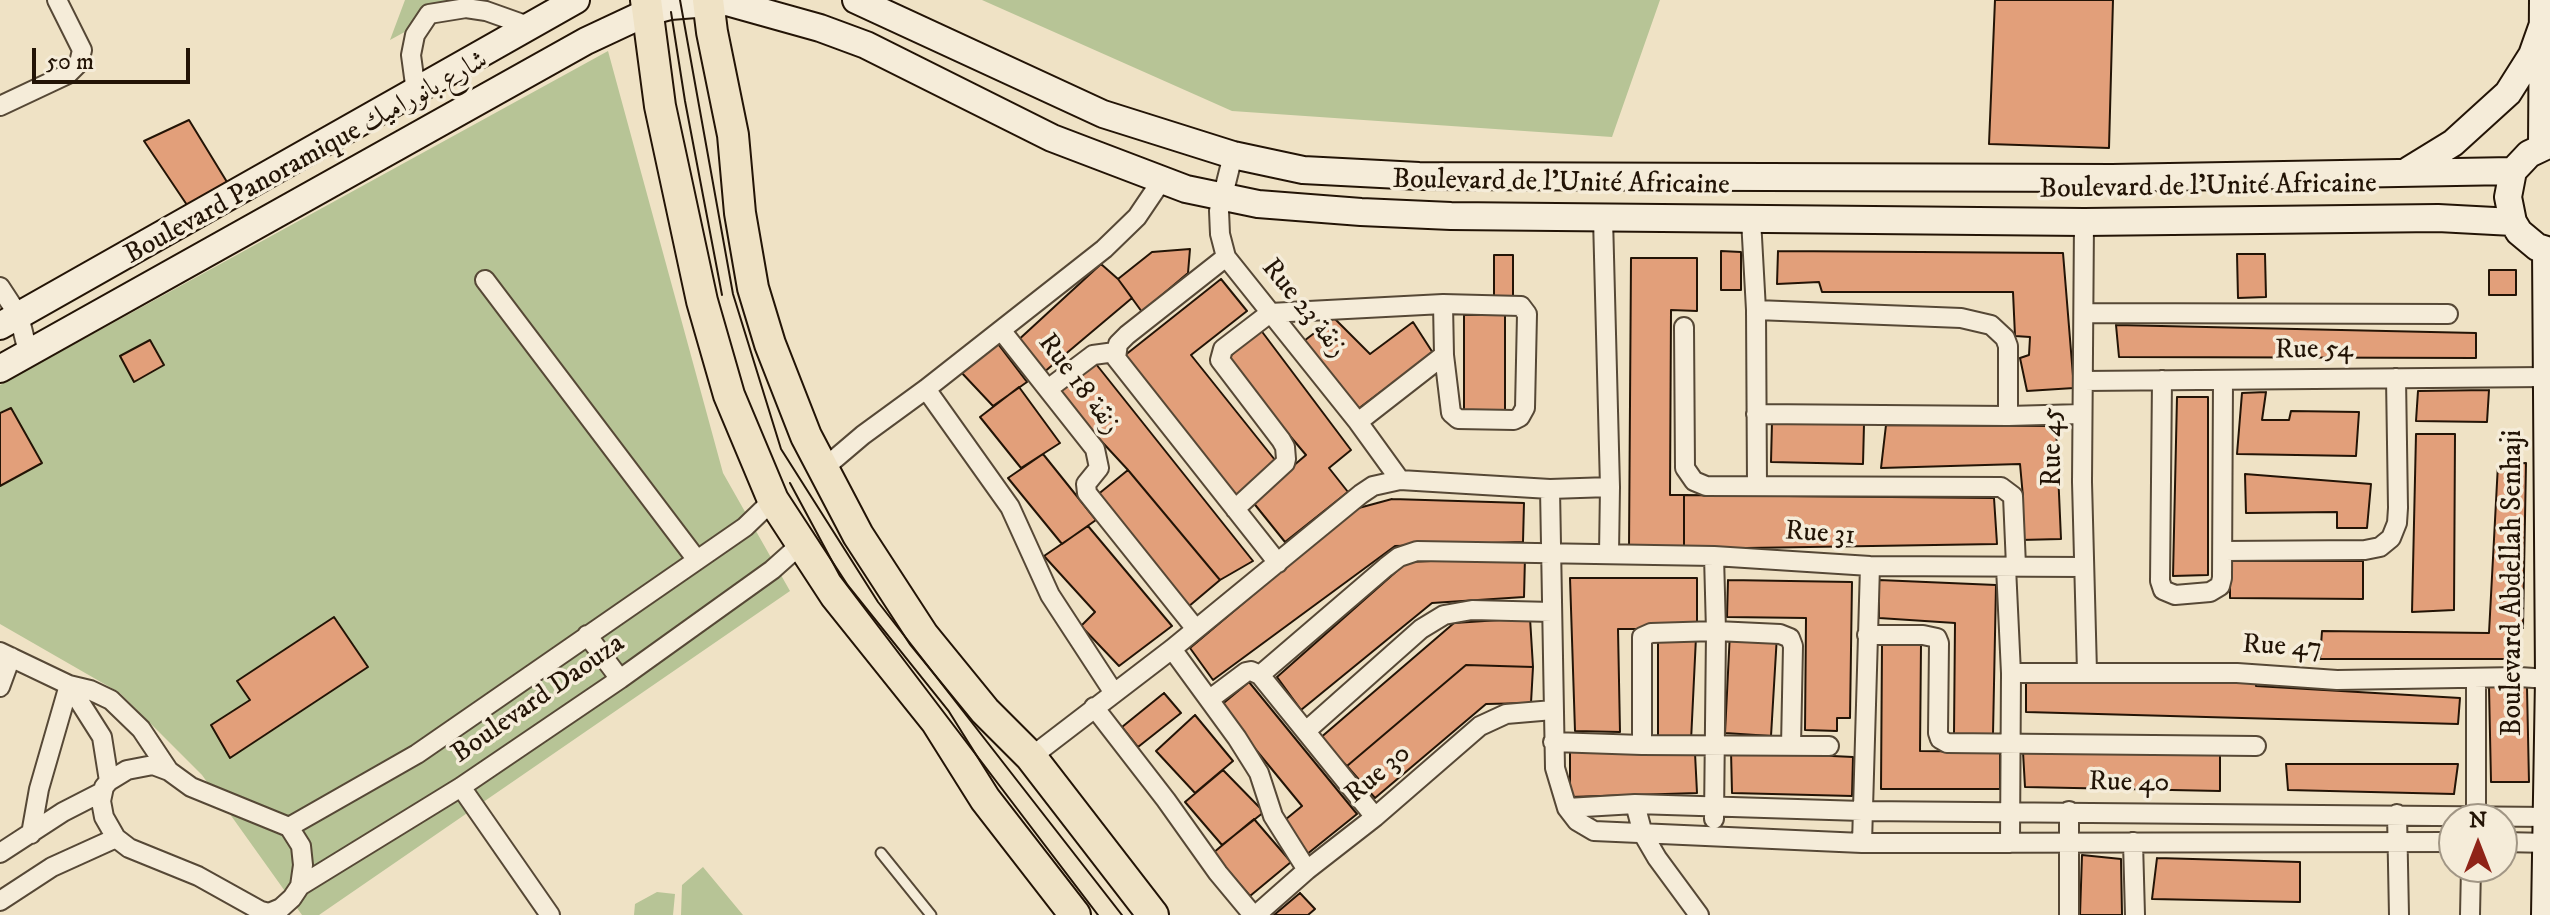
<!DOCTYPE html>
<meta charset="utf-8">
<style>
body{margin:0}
#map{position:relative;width:2550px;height:915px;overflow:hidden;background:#efe2c5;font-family:"IM FELL DW Pica",serif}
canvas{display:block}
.north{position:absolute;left:2438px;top:803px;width:80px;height:80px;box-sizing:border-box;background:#f5ecd9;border:2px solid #a19685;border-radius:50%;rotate:0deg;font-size:22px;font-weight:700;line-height:32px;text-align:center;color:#231406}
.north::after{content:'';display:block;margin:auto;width:28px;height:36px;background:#8f2418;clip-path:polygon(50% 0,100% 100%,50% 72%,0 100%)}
.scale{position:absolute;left:32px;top:48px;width:158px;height:36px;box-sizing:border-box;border:4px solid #231406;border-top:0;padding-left:10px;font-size:24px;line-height:28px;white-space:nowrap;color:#231406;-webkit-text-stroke:6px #f5ecd9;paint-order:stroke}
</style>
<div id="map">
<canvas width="2550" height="915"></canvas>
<div class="north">N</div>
<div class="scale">50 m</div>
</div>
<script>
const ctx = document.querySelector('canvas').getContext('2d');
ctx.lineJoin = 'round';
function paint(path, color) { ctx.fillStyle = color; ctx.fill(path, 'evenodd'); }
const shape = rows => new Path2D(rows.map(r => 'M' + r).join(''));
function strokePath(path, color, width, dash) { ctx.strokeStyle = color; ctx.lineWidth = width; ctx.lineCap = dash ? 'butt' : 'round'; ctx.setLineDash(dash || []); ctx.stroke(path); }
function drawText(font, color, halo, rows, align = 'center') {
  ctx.font = font + ' "IM FELL DW Pica",Amiri,serif'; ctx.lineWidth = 7; ctx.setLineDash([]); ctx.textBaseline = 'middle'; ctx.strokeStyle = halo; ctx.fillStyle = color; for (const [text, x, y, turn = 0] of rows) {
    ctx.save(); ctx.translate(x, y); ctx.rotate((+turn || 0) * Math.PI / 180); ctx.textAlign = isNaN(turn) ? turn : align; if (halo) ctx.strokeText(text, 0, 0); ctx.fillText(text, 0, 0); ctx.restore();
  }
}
paint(shape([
 [405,0,463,0,390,40],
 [982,0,1660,0,1612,137,1232,111],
 [608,51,723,473,790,591,319,915,302,915,202,775,120,693,0,624,0,385],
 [703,867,743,915,681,915,682,885],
 [657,892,675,894,673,915,634,915,635,904]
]), '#b7c496');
const building = shape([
 [1995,0,2113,0,2109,148,1989,144,1995,0],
 [189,120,227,182,187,205,144,141,189,120],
 [1190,249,1188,273,1142,312,1118,279,1152,252,1190,249],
 [1721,251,1741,252,1741,290,1721,290,1721,251],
 [1778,251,2063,253,2074,388,2027,391,2020,358,2029,355,2030,337,2015,336,2013,292,1822,292,1819,282,1777,284,1778,251],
 [2237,254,2265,254,2266,297,2238,298,2237,254],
 [1494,255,1513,255,1513,297,1494,297,1494,255],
 [1631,258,1697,258,1697,311,1671,310,1670,495,1684,495,1684,549,1629,548,1631,258],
 [1101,264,1118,279,1132,298,1043,373,1015,343,1101,264],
 [2489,270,2516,270,2516,295,2489,295,2489,270],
 [1221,279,1247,311,1191,355,1279,465,1238,498,1124,356,1221,279],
 [1464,315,1505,315,1505,418,1464,418,1464,315],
 [1334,318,1370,354,1413,322,1433,353,1358,409,1300,344,1334,318],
 [2116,325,2476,333,2476,358,2119,357,2116,325],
 [1260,329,1351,450,1329,468,1348,492,1285,542,1252,501,1306,455,1226,360,1260,329],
 [150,340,164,365,134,382,120,356,150,340],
 [995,340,1027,382,993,406,960,371,995,340],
 [1092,359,1253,561,1220,580,1128,470,1054,390,1092,359],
 [1019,387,1060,443,1021,468,980,417,1019,387],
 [2489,390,2487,422,2416,421,2418,391,2489,390],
 [2266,392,2262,420,2289,420,2291,411,2359,412,2356,456,2237,454,2242,393,2266,392],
 [2177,397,2208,397,2208,575,2173,576,2177,397],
 [11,408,42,463,0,486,0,413,11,408],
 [1772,422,1864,424,1863,464,1771,462,1772,422],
 [1886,425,2056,426,2061,539,2020,540,2023,497,2020,464,1881,468,1886,425],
 [2416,434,2455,434,2454,610,2412,612,2416,434],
 [1043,454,1096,520,1062,544,1008,478,1043,454],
 [2526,463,2523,628,2513,626,2510,659,2320,659,2322,631,2489,633,2498,464,2526,463],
 [1128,470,1220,580,1188,607,1096,496,1128,470],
 [2245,474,2371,484,2367,528,2337,528,2337,512,2246,513,2245,474],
 [1684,495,1994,498,1997,544,1684,549,1684,495],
 [1392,499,1524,503,1523,542,1395,546,1213,680,1190,648,1355,509,1392,499],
 [1088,526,1172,626,1119,666,1081,626,1095,612,1044,556,1088,526],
 [1525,557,1524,597,1432,603,1301,710,1277,677,1407,562,1525,557],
 [2230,561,2363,561,2363,599,2230,598,2230,561],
 [1570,578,1697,578,1697,629,1618,629,1620,732,1575,731,1570,578],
 [1728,580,1852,582,1850,718,1837,718,1837,731,1805,730,1806,618,1727,617,1728,580],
 [1879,580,1996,585,1993,734,1954,734,1955,623,1879,618,1879,580],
 [334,617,368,667,230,758,211,725,250,700,237,681,334,617],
 [1530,618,1533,667,1466,665,1347,766,1319,739,1454,623,1530,618],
 [1730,632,1777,635,1771,736,1725,733,1730,632],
 [1658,635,1696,637,1691,741,1658,741,1658,635],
 [1882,644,1921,644,1920,751,2000,752,2000,789,1881,789,1882,644],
 [1466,665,1533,667,1531,703,1486,704,1375,798,1347,766,1466,665],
 [2256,676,2256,686,2460,698,2458,724,2026,712,2026,683,2256,676],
 [1249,682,1357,814,1306,855,1280,824,1302,806,1220,706,1249,682],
 [2489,687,2527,687,2529,782,2491,782,2489,687],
 [1164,693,1181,713,1138,747,1122,727,1164,693],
 [1195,715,1233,761,1195,793,1156,751,1195,715],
 [1570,751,1695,753,1697,793,1570,797,1570,751],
 [1731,751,1853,757,1852,796,1732,793,1731,751],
 [2023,752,2220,753,2220,791,2025,787,2023,752],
 [2286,764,2458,764,2454,794,2288,790,2286,764],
 [1223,770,1264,812,1222,845,1185,802,1223,770],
 [1254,819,1291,862,1250,896,1213,853,1254,819],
 [2082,855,2121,859,2122,915,2080,915,2082,855],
 [2157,858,2300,862,2300,902,2152,899,2157,858],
 [1300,893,1315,909,1308,915,1274,915,1300,893]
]);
paint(building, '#e29f7a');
strokePath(building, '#231406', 2);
const lane = shape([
 [881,853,931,915]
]);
const street = shape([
 [416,92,411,55,415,35,429,14,466,8,486,11,531,27],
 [0,106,68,74,79,63,82,50,57,0],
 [1233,155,1219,211,1220,234,1226,257,1358,422,1400,480],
 [1603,218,1610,487,1609,554],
 [1751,219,1756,310,1757,485],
 [2084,222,2082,482,2087,672],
 [1226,257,1127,335,1118,344,1116,358,1278,563],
 [485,280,697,560],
 [0,287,19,316,28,352],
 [1756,310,1961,318,1991,325,2005,338,2008,346,2008,416],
 [2084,313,2448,314],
 [1684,327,1685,468,1694,481,1706,486,2001,487,2013,496,2016,566],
 [1001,330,1095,449,1099,468,1086,484,1087,493,1195,628],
 [2162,380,2160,581,2163,590,2175,595,2210,592,2220,586,2222,578,2223,380],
 [2083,381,2545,377],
 [926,389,1010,507,1050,595,1114,693],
 [1048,389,1093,355,1115,352],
 [1756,414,2008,416,2082,414],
 [1358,422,1444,355],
 [823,469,863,435,926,389,1104,249,1137,217,1162,180],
 [1550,489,1555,768,1567,808,1577,821,1594,831,1862,843,2454,842],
 [1235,509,1285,463,1286,459,1285,447,1281,440,1220,360,1223,349,1270,313,1443,304,1521,306,1527,314,1525,408,1520,417,1514,420,1458,419,1451,413,1444,355,1443,304],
 [2223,551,2365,550,2380,547,2391,538,2397,523,2398,508,2396,378],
 [2006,567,2011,673,2010,843],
 [587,635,620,679],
 [1867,635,1923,635,1937,638,1939,643,1938,733,1940,739,1947,743,2256,746],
 [1172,649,1237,738,1259,773,1273,816,1307,870],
 [0,652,69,685,90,690,111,700,141,729,169,771],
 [2011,673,2237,673,2337,680,2519,677,2549,679],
 [1260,675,1386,567,1399,557,1417,551,1714,556,1870,566,2084,567],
 [2476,679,2476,819],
 [69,685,102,737,109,781],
 [0,687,11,657],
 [1210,699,1246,672,1251,671,1260,675,1375,817],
 [1094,707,1166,800,1218,873,1253,915],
 [1306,731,1421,629,1444,615,1472,610,1552,612],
 [1553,742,1642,745,1829,746],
 [1642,745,1642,637,1651,633,1716,631,1780,634,1790,638,1793,646,1791,746],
 [1031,757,1172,649,1361,494,1373,486,1400,480,1550,489,1610,487],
 [153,765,169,771,191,787,289,827,301,846,303,865,300,886,292,898,281,908,269,913,261,911,198,876,129,848,116,838,104,817,101,801,104,787,109,781,127,770,153,765],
 [461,787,550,915],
 [1635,804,1643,834,1657,858,1699,915],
 [1567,808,1635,804,1862,811,2550,817],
 [2397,814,2399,915],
 [1714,819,1716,631,1714,556],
 [289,827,417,754,745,527,773,500],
 [31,834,39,789,69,685],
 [2133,842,2135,915],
 [2502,842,2550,843],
 [1862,843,1870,566],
 [0,853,63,812,102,792],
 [300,886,461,787,620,679,772,570,800,545],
 [0,901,52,867,116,838],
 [1256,915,1307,870,1375,817,1480,726,1506,714,1553,710],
 [2069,915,2069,811],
 [2470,915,2471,867]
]);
const secondary = shape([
 [856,0,1103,114,1233,155,1303,170,1419,176,2112,178,2513,171],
 [2550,144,2529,154,2513,171,2508,197,2513,222,2519,232,2537,247,2550,251],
 [2542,146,2543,0],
 [2409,170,2453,143,2508,93,2532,55,2543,24],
 [0,326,576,0],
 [0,369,586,41,648,12,670,6,709,3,727,2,820,28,866,45,1052,138,1186,189,1258,204,1361,212,1451,216,2084,222,2438,218,2513,222],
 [2545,915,2549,679,2546,250]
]);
const primary = shape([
 [646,0,660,106,702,301,729,395,773,500,835,595,936,721,985,799,1075,915],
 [708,0,712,32,733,135,740,213,753,288,770,344,806,436,858,535,923,635,985,711,1031,757,1153,915]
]);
strokePath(lane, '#564836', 13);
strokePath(street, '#564836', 22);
strokePath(secondary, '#231406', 30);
strokePath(primary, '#231406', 34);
strokePath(lane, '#f5ecd9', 9);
strokePath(street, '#f5ecd9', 18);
strokePath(secondary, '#f5ecd9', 26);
strokePath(primary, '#efe2c5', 30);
strokePath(shape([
 [680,0,733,294,781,449,878,602,1122,915],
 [671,12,685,101,722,295],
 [790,483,840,576,1098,915]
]), '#231406', 2);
drawText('28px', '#231406', '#f5ecd9', [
 ["Boulevard Panoramique شارع بانوراميك",307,159,-29],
 ["Boulevard de l'Unité Africaine",1561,184,1],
 ["Boulevard de l'Unité Africaine",2208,188,-1],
 ["Rue 23 زنقة",1303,309,51],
 ["Rue 54",2314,351,-1],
 ["Rue 18 زنقة",1078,385,53],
 ["Rue 45",2054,447,-90],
 ["Rue 31",1820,535,4],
 ["Boulevard Abdellah Senhaji",2514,583,-90],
 ["Rue 47",2282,648,3],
 ["Boulevard Daouza",539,700,-35],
 ["Rue 30",1379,775,-40],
 ["Rue 40",2129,784,1]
]);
</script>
